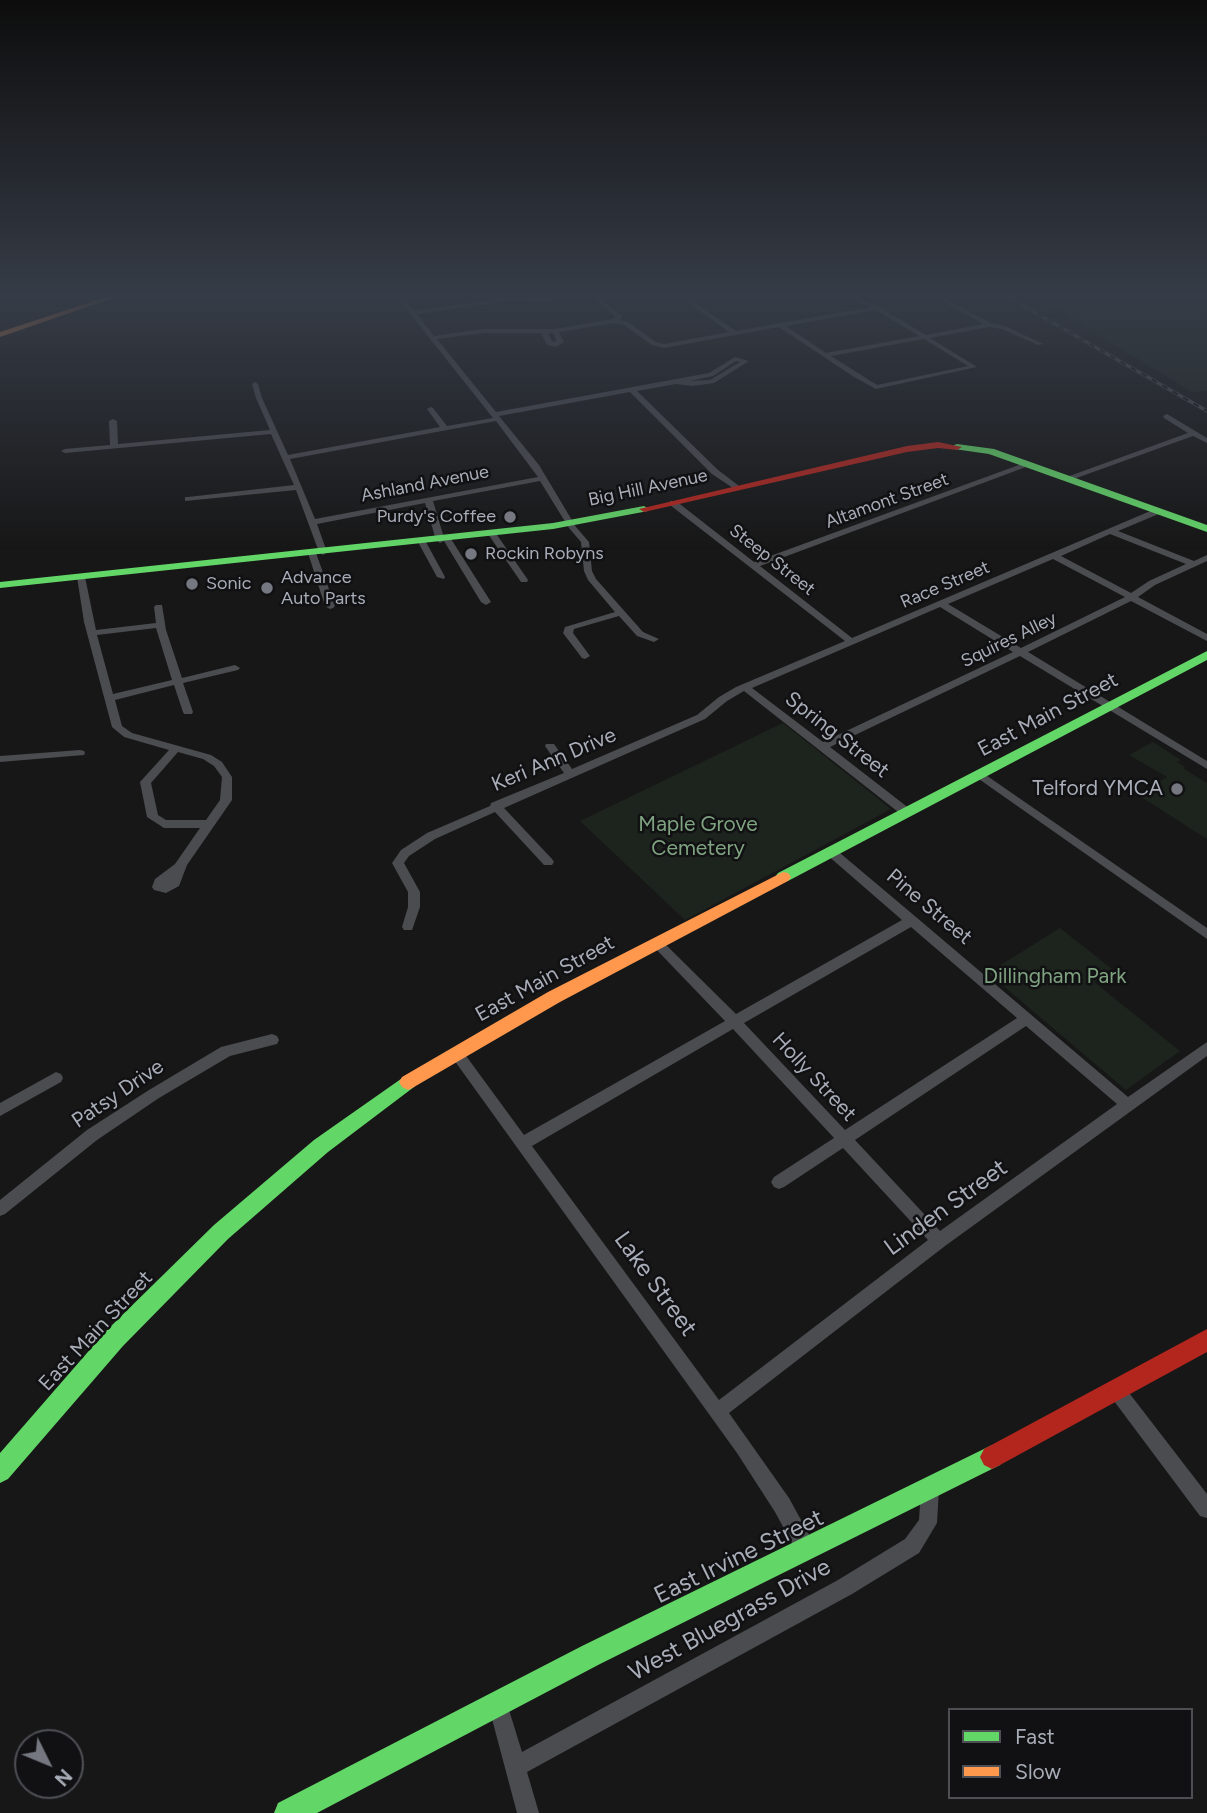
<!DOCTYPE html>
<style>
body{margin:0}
#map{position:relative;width:1207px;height:1813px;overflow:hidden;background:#171717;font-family:Figtree,sans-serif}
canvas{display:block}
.legend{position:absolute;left:948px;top:1708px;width:245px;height:91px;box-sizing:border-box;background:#111113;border:2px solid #4d4f55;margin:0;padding:9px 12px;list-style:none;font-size:21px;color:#a8adb8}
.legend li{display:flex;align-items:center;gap:14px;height:35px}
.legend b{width:35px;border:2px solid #4d4f55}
.north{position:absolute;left:14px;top:1729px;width:70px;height:70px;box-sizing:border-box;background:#111113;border:2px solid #4d4f55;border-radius:50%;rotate:133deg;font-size:19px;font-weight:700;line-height:28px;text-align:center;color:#a8adb8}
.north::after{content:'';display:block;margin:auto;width:24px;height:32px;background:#757880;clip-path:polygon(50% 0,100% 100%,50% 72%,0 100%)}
</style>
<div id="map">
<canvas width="1207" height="1813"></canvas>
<ul class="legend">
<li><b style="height:9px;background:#63d668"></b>Fast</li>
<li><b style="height:9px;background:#ff974d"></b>Slow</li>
</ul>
<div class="north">N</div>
</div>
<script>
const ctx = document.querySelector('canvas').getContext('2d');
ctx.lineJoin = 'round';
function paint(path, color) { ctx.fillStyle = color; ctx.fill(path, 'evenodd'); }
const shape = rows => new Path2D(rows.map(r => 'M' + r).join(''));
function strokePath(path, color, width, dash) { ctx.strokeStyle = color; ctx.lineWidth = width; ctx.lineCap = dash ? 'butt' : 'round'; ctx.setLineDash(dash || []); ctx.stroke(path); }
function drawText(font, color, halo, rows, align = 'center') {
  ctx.font = font + ' Figtree,sans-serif'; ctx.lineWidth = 5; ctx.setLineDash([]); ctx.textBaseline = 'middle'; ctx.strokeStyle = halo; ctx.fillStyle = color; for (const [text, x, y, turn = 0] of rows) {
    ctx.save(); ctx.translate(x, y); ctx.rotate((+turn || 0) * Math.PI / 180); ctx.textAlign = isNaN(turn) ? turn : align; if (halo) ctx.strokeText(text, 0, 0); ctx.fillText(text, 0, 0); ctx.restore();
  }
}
paint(shape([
 [1034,296,1207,296,1207,391,1192,392],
 [783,723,891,809,685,920,580,821],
 [1153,742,1181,760,1177,762,1185,767,1184,769,1207,783,1207,839,1138,795,1167,777,1129,755],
 [1060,928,1112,969,1094,982,1180,1051,1126,1090,988,973]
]), '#1d241e');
paint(shape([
 [396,296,402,296,414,311,510,297,546,298,578,296,546,302,510,301,417,314,434,336,483,329,555,329,613,319,616,317,591,296,597,296,622,316,620,320,628,322,656,342,664,344,729,332,679,296,685,296,736,331,870,307,846,296,853,296,879,307,926,335,983,324,934,296,940,296,991,323,1005,326,1043,344,1038,345,1002,329,989,327,930,338,977,367,876,389,854,377,779,327,664,348,652,345,624,325,615,323,559,332,564,342,556,347,547,345,541,333,483,333,437,339,496,412,709,373,735,357,749,361,714,383,693,386,676,384,637,391,718,470,739,486,739,490,736,490,712,474,630,392,499,416,539,465,576,527,589,542,592,571,596,579,643,632,659,639,654,642,637,636,619,616,574,629,573,633,590,656,585,659,582,658,563,633,565,627,615,612,588,580,584,571,581,542,569,528,540,481,433,501,444,538,447,536,451,539,491,602,486,605,481,602,444,541,440,543,436,540,425,503,317,524,327,552,323,555,319,552,296,490,185,501,185,497,188,497,294,485,271,434,65,453,61,451,65,449,110,445,109,421,113,419,117,421,118,444,270,430,256,398,252,384,255,382,258,384,262,398,288,455,440,427,427,409,431,407,433,408,447,426,493,418,396,296],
 [876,310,919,336,826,353,786,326,876,310],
 [548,333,553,333,557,341,552,342,548,333],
 [924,339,968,366,877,385,831,356,924,339],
 [736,361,740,362,710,380,689,381,713,376,736,361],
 [496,421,538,477,315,519,290,459,496,421],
 [1167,414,1207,438,1207,443,1193,436,1071,480,1064,478,1188,433,1164,418,1163,416,1167,414],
 [1027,462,1034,464,760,566,852,638,1155,509,1161,509,1161,513,1118,531,1194,561,1207,555,1207,561,1155,585,1138,597,1207,634,1207,641,1131,601,1028,652,1207,761,1207,769,1020,656,830,747,910,809,912,812,906,816,902,815,744,691,727,701,705,719,504,808,552,859,554,862,552,865,544,865,495,812,435,839,409,856,404,863,420,892,420,907,412,930,404,930,402,927,408,907,408,892,392,863,401,850,427,833,490,806,491,803,564,773,545,746,546,744,554,744,572,769,697,715,719,697,736,687,845,641,670,505,670,501,676,501,754,562,1027,462],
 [1110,534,1186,564,1149,581,1131,593,1061,556,1110,534],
 [1053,559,1125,597,1021,648,948,604,1053,559],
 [940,607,1013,652,823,742,752,688,940,607],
 [489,532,495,532,528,580,527,582,521,582,488,534,489,532],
 [419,540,426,542,445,577,444,579,437,577,418,542,419,540],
 [309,551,316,553,335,606,333,608,330,609,325,606,308,553,309,551],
 [81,574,85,577,96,630,156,623,154,607,156,605,162,605,166,630,182,678,235,665,240,668,238,670,183,683,193,712,192,714,184,714,183,712,174,685,115,700,122,726,132,733,211,755,222,762,232,777,232,800,187,865,179,886,166,893,154,890,152,887,155,879,175,864,200,828,164,828,147,817,140,782,169,750,124,737,112,727,84,622,77,577,81,574],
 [156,628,172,680,113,694,97,635,156,628],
 [178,752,203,759,214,766,222,777,220,800,206,820,166,820,158,815,151,783,178,752],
 [80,750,84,751,85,753,84,755,0,762,0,756,80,750],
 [980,771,1207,928,1207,939,976,777,975,775,980,771],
 [830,847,834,848,916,917,1128,1097,1207,1042,1207,1056,945,1246,729,1413,789,1498,813,1542,815,1549,813,1556,806,1558,799,1556,775,1512,737,1453,449,1053,451,1049,456,1047,461,1049,524,1135,725,1021,653,946,651,943,653,940,661,940,736,1014,902,920,826,854,824,851,826,848,830,847],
 [911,927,1017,1018,845,1130,744,1023,911,927],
 [1026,1026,1117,1104,940,1231,855,1140,1026,1026],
 [733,1029,834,1138,774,1177,771,1182,774,1187,779,1189,784,1187,843,1148,928,1240,719,1400,532,1146,733,1029],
 [272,1034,277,1036,279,1040,277,1044,230,1056,159,1098,97,1140,5,1214,0,1216,0,1200,87,1130,149,1090,221,1047,272,1034],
 [56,1072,61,1074,63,1078,61,1082,0,1116,0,1103,56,1072],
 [1117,1382,1123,1385,1207,1494,1207,1518,1200,1516,1111,1397,1108,1391,1111,1385,1117,1382],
 [930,1480,936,1483,939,1489,937,1523,919,1553,852,1594,527,1772,539,1813,517,1813,488,1704,491,1697,498,1694,505,1697,522,1752,838,1580,905,1539,919,1520,921,1489,924,1483,930,1480]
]), '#4b4c50');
paint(shape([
 [957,444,994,449,1207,525,1207,532,989,454,954,449,954,445,957,444],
 [644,506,649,509,648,511,553,529,0,588,0,582,553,523,644,506],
 [1207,651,1207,660,788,881,778,881,775,877,778,873,1207,651],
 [408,1074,414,1077,417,1082,414,1087,328,1152,228,1239,123,1346,8,1479,0,1483,0,1453,107,1330,214,1225,314,1140,408,1074],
 [992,1445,1000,1449,1004,1457,1000,1465,600,1664,317,1813,274,1813,278,1803,582,1646,992,1445]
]), '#63d668');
paint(shape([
 [109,296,119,296,0,337,0,332,109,296],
 [783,872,788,873,791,877,788,881,560,1002,414,1087,408,1090,402,1087,399,1082,402,1077,548,992,783,872]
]), '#ff974d');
paint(shape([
 [938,442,962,447,957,450,938,448,907,452,644,512,639,509,907,446,938,442],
 [1207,1329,1207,1352,1000,1465,992,1469,984,1465,980,1457,984,1449,1207,1329]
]), '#b3261e');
const rail = shape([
 [1006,296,1207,411]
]);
strokePath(rail, '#4b4c4f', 3.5);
strokePath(rail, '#111113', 2, [6]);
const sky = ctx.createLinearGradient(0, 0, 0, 549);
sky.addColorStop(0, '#0d0d0d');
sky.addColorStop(0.54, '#363c47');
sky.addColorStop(1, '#363c4700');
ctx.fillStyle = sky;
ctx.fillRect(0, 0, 1207, 549);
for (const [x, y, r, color] of [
 [510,517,7,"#757880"],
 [471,554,7,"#757880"],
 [192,584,7,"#757880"],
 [267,588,7,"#757880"],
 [1177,789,7,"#757880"]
]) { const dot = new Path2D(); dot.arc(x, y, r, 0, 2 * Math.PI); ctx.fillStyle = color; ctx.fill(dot); strokePath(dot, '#111113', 2.5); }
drawText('18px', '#a8adb8', '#111113', [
 ["Ashland Avenue",425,484,-11],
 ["Big Hill Avenue",648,488,-12],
 ["Altamont Street",887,501,-20],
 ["Steep Street",772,560,38],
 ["Race Street",945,585,-23],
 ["Squires Alley",1009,640,-26]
]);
drawText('18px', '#a8adb8', '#111113', [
 ["Purdy's Coffee",496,517,"right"],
 ["Rockin Robyns",485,554],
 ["Advance",281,578],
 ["Auto Parts",281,599],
 ["Sonic",206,584]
], 'left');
drawText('21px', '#a8adb8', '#111113', [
 ["East Main Street",1048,715,-28],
 ["Spring Street",837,735,38],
 ["Keri Ann Drive",554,760,-23],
 ["Pine Street",929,907,40],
 ["East Main Street",545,979,-29],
 ["Holly Street",814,1077,47],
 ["Patsy Drive",118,1094,-34],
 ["East Main Street",96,1331,-47]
]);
drawText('21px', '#a8adb8', '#111113', [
 ["Telford YMCA",1163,789]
], 'right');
drawText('21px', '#7fa381', '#111113', [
 ["Maple Grove",698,825],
 ["Cemetery",698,849],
 ["Dillingham Park",1055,977]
]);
drawText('24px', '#a8adb8', '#111113', [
 ["Linden Street",946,1208,-36],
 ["Lake Street",655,1284,54],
 ["East Irvine Street",739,1557,-26],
 ["West Bluegrass Drive",730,1620,-29]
]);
</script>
